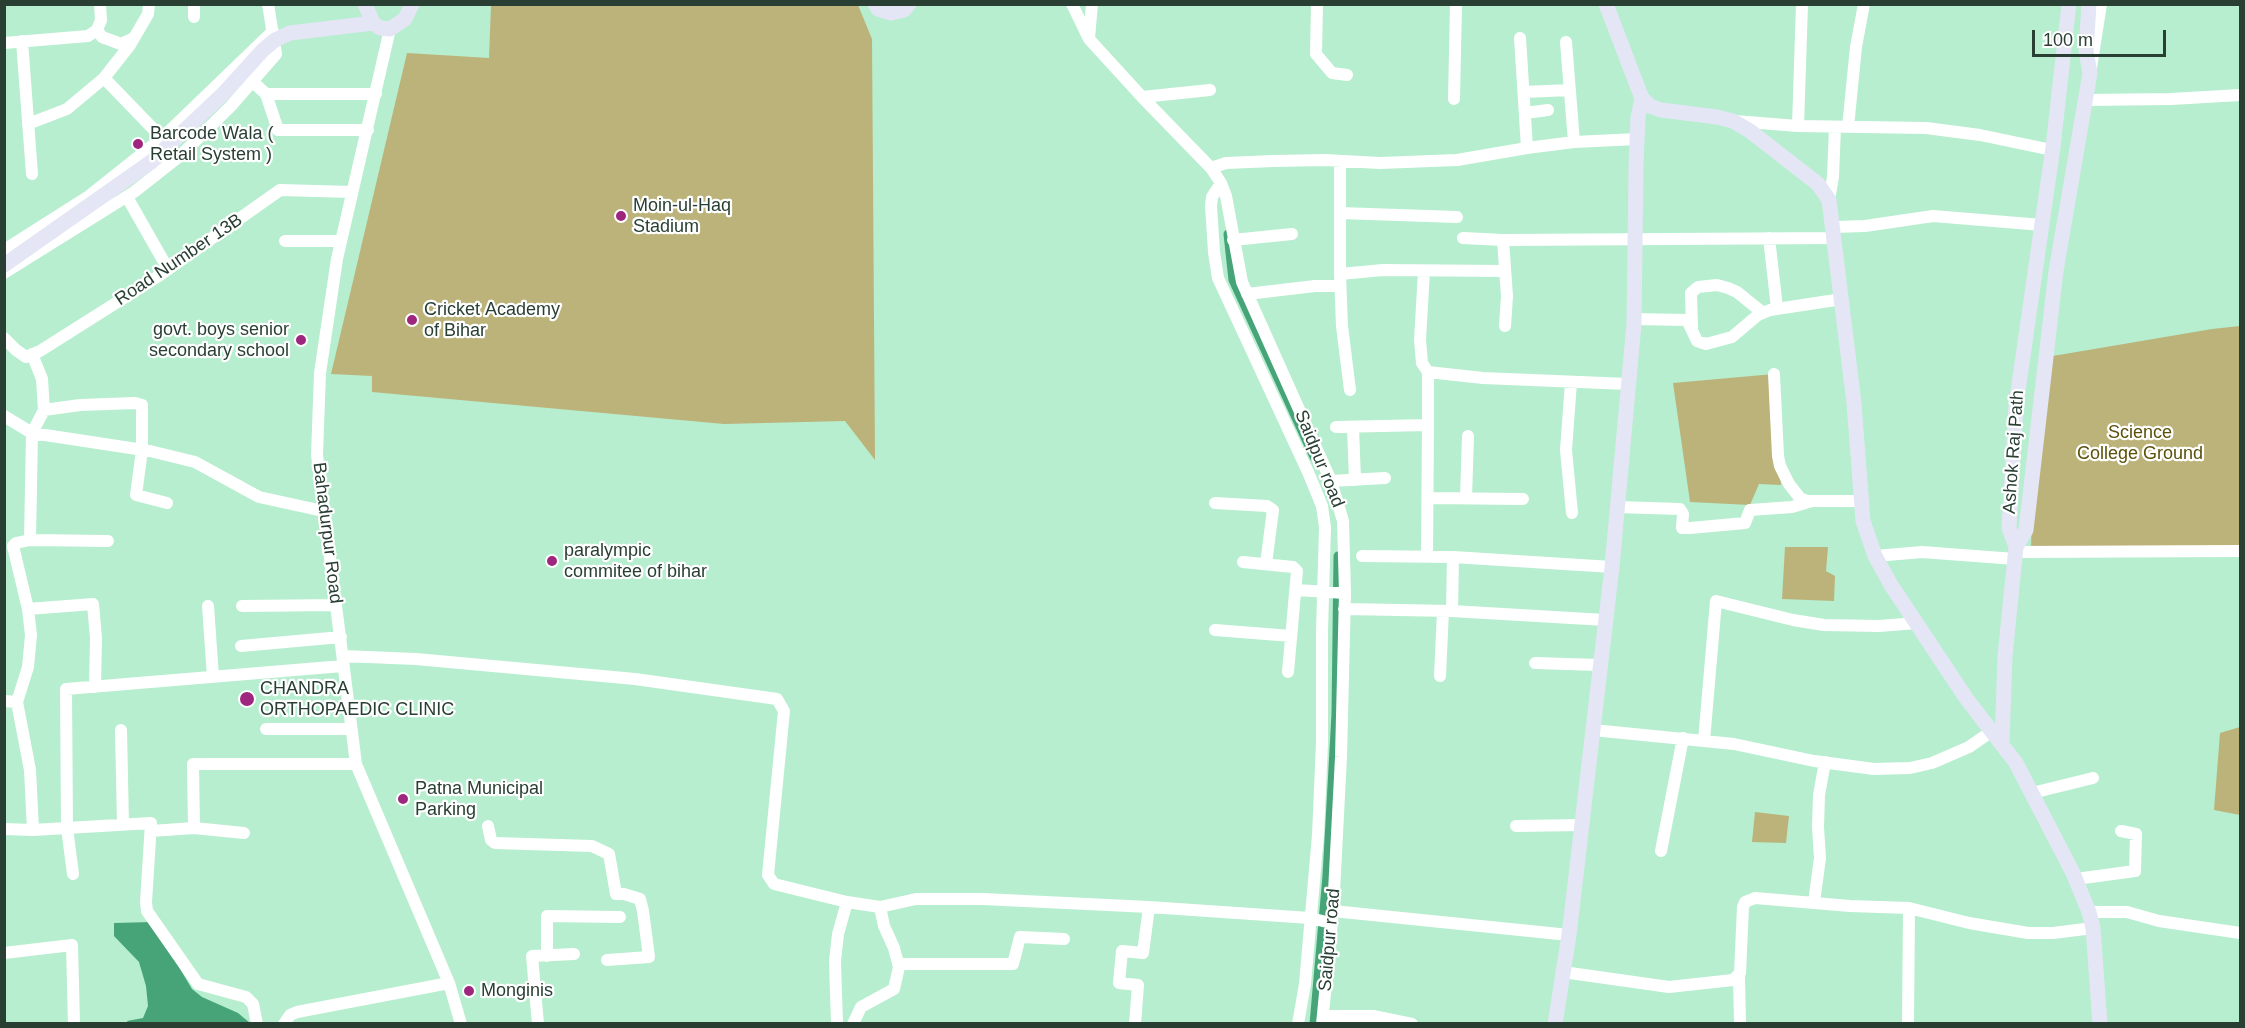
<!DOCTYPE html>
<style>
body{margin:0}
#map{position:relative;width:2245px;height:1028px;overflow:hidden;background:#b6eecf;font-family:Helvetica,sans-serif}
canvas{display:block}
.frame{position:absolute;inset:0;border:6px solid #293f34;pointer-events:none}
.scale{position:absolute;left:2032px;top:30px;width:134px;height:27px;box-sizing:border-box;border:3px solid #293f34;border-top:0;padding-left:8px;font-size:18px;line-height:21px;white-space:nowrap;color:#293f34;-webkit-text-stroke:4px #fff;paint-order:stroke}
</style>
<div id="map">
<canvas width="2245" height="1028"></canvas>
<div class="frame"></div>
<div class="scale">100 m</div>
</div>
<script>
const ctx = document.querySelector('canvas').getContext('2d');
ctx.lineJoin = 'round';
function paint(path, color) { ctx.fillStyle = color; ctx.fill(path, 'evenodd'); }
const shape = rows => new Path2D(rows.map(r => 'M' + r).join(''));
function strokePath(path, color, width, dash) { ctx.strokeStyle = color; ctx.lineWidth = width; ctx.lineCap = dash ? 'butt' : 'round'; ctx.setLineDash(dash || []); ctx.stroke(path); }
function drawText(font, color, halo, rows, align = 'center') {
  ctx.font = font + ' Helvetica,sans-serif'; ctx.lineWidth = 4.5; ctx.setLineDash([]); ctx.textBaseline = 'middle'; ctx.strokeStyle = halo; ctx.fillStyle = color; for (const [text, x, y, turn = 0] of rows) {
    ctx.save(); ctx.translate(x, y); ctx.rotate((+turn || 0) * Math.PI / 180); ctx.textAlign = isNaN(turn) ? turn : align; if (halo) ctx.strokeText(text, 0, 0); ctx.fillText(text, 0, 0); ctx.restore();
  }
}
paint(shape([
 [491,5,858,5,872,39,875,460,845,421,724,424,372,392,372,376,331,374,407,53,489,58],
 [2240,326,2240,546,2069,546,2031,548,2033,484,2047,357,2212,329],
 [1774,374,1781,485,1759,484,1750,505,1690,502,1673,383],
 [1785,547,1828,547,1826,571,1835,576,1834,601,1782,599],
 [2240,727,2240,815,2214,810,2220,733],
 [1755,812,1789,816,1786,843,1752,842]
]), '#bcb37a');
paint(shape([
 [152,922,192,989,202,997,238,1013,250,1023,128,1023,127,1021,143,1018,148,1006,146,986,139,962,114,936,114,923]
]), '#46a478');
strokePath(shape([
 [1228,234,1233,280,1314,457],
 [1314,1024,1327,876,1336,714,1338,556]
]), '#46a478', 9);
strokePath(shape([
 [194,4,194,17],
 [1072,4,1089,39,1142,97,1211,168,1221,183,1226,196,1242,282,1331,481,1343,521,1345,593,1341,757,1333,911,1322,1024],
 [1317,4,1316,54,1332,73,1347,75],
 [390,29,337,259,320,373,317,455,356,764,449,983,461,1024],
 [97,30,102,37,121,44,134,38],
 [1089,38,1092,4],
 [1520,38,1527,148],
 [22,41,32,174],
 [1566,42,1574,142],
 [4,43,88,36,97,30,101,20,100,4],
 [2091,68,2101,4],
 [104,78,162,138],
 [253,82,266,94,278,130,368,130],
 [1524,92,1570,90],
 [266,94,376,94],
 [1142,97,1210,90],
 [1454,99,1456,4],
 [2085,100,2171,99,2240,95],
 [1525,113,1548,110],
 [1735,121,1798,126,1926,128,1980,135,2052,150],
 [28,124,67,109,104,78,130,45,148,14,149,4],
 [1798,126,1802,4],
 [1848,127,1856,47,1864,4],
 [1340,161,1340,274,1342,326,1350,390],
 [1211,168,1226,163,1273,161,1325,160,1380,163,1457,160,1527,148,1574,142,1637,139],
 [1221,183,1212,197,1211,206,1214,252,1218,278,1308,472,1322,506,1325,527,1322,631,1322,743,1318,835,1305,984,1298,1024],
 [127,197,168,269],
 [1829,200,1833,177,1835,127],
 [1340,213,1457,217],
 [1834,227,1865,226,1933,216,2042,225],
 [1463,238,1503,240,1834,238],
 [1769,238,1777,308],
 [1233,240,1292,234],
 [1503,240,1507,296,1505,326],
 [285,241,341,241],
 [4,250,89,196,162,138,273,31],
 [1424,271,1420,340,1422,363,1428,372],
 [4,273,134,192,181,155,231,106,276,54,268,4],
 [1340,274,1383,270,1505,271],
 [1247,294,1315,286,1340,286],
 [1634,319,1687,320,1697,341,1706,344,1732,337,1758,315,1770,310,1842,299],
 [1692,328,1691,293,1698,287,1717,285,1728,288,1737,292,1763,313],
 [4,338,16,350,26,357,40,351,157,277,280,190,352,192],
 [32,354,42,379,44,410],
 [1774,374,1778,456,1780,466,1789,484,1800,498,1807,501,1860,501],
 [1571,382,1566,450,1572,513],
 [4,416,32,433,150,451,195,462,259,497,323,511],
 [1428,425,1428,372,1483,378,1628,384],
 [1336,427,1428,425,1427,556],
 [1353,427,1355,480],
 [1331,481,1385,478],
 [1428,498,1523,499],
 [1466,498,1468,436],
 [1215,503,1267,506,1273,510,1266,564],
 [1617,507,1680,509,1683,514,1682,528,1690,528,1745,523,1750,510,1792,507,1812,501],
 [108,541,30,540,32,433,44,410,80,405,135,403,142,405,142,450,136,495,167,503],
 [2016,552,2240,551],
 [1362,556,1453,557,1612,567],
 [1875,556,1922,552,2015,559],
 [1243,562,1293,567,1297,571,1288,672],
 [1296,590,1345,593],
 [208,606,213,677],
 [242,606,336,605],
 [28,609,13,546,16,543,30,540],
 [1344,609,1452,611,1605,620],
 [1452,611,1453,557],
 [1215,630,1291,636],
 [241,646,341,637],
 [343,656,416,659,635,679,777,699,784,711,768,875,774,884,847,902,880,907,916,899,983,899,1149,907,1310,918,1331,923],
 [1535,663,1599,665],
 [1440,676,1443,611],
 [4,701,17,702],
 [266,729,351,729],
 [121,730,123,825],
 [1593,730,1734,744,1814,761,1874,769,1910,768,1932,763,1969,747,1992,731],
 [1704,741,1716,601,1793,620,1824,625,1879,626,1917,623],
 [2032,793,2093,778],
 [488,826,491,840,495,843,592,846,609,854,616,894,624,894,640,899,643,911,649,957,607,960],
 [1516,826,1582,825],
 [4,829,33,830,151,823,146,902,147,911,198,984,246,997,253,1004,257,1024],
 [33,830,30,770,17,702,28,667,31,635,28,609,93,604,96,638,95,687],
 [151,831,194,828],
 [244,833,194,828,193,764,356,764],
 [1661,851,1683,738],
 [73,874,67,828,66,689,343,666],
 [2076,879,2135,871,2136,834,2121,831],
 [1814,902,1820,858,1818,827,1819,795,1825,762],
 [1333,911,1569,935],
 [2089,912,2127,912,2159,921,2240,933],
 [4,953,72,945,74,1024],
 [547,956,547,916,620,917],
 [898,964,1013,964,1020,937,1064,939],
 [1563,972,1669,987,1733,980,1740,973,1743,907,1745,902,1755,898,1850,906,1909,908,1969,923,2028,933,2053,933,2093,928],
 [1739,976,1740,1024],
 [1323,1016,1373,1016,1412,1024],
 [284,1024,290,1015,297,1012,449,983],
 [538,1024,532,956,574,954],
 [837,1024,835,961,838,934,847,902],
 [853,1024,861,1007,894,989,899,967,894,948,884,926,880,907],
 [1135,1024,1138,985,1119,983,1122,951,1143,953,1149,907],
 [1908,1024,1909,908]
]), '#fff', 12);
strokePath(shape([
 [365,4,373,23,380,28,390,29,405,19,412,4],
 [875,4,878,9,891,13,904,10,909,4],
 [1606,4,1638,88,1642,98,1650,106,1661,110,1717,117,1733,121,1750,131,1818,184,1829,200,1854,403,1863,521,1875,556,1891,585,1966,698,2016,763,2073,873,2089,912,2093,928,2100,1024],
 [4,265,151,162,223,94,263,50,275,40,290,33,373,23],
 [2016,547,2026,530,2056,271,2090,73,2086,51,2089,4],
 [2002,744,2005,656,2016,547,2009,528,2016,405,2053,147,2069,4],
 [1555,1024,1569,935,1612,567,1634,324,1636,166,1638,117,1642,98]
]), '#e4e6f5', 15);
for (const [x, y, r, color] of [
 [138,144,6,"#9e267e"],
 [621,216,6,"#9e267e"],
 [412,320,6,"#9e267e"],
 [301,340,6,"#9e267e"],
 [552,561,6,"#9e267e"],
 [247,699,8,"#9e267e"],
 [403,799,6,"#9e267e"],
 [469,991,6,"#9e267e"]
]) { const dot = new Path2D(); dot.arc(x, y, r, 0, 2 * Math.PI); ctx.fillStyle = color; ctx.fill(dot); strokePath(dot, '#fff', 2); }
drawText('18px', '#293f34', '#fff', [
 ["Barcode Wala (",150,134],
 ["Retail System )",150,155],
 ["Moin-ul-Haq",633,206],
 ["Stadium",633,227],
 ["Cricket Academy",424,310],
 ["of Bihar",424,331],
 ["govt. boys senior",289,330,"right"],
 ["secondary school",289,351,"right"],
 ["paralympic",564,551],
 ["commitee of bihar",564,572],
 ["CHANDRA",260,689],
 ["ORTHOPAEDIC CLINIC",260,710],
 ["Patna Municipal",415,789],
 ["Parking",415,810],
 ["Monginis",481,991]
], 'left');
drawText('18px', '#293f34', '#fff', [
 ["Road Number 13B",179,260,-34],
 ["Ashok Raj Path",2014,452,-86],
 ["Saidpur road",1319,459,68],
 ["Bahadurpur Road",327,533,83],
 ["Saidpur road",1330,940,-85]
]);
drawText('18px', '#5b510b', '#fff', [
 ["Science",2140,433],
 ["College Ground",2140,454]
]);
</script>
